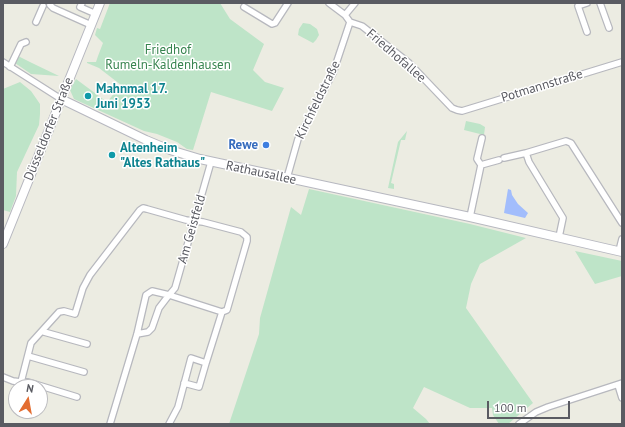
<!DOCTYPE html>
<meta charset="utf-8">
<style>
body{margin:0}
#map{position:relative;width:625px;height:427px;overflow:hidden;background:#ecece2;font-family:"PT Sans",sans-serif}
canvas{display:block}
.frame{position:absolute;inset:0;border:4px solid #5a5b62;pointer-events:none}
.north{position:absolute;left:8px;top:379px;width:40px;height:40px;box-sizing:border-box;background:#fff;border:1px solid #bdbdc0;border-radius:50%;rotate:11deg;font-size:11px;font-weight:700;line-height:16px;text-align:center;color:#5a5b62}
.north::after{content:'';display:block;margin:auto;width:14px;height:18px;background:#e36d31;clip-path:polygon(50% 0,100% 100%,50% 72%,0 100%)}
.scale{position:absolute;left:487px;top:401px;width:83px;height:18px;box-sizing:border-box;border:2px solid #5a5b62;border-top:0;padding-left:5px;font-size:12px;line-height:14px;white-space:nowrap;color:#5a5b62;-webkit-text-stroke:3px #fff;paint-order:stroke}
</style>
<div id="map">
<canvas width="625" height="427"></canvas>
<div class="frame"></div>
<div class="north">N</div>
<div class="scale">100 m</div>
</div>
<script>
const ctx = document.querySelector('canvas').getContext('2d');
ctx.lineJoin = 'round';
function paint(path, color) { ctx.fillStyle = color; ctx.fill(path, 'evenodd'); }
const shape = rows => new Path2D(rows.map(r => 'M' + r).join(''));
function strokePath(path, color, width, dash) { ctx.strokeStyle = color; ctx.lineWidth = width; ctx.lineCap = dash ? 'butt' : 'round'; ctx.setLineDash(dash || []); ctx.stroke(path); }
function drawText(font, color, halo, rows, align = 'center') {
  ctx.font = font + ' "PT Sans",sans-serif'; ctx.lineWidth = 3; ctx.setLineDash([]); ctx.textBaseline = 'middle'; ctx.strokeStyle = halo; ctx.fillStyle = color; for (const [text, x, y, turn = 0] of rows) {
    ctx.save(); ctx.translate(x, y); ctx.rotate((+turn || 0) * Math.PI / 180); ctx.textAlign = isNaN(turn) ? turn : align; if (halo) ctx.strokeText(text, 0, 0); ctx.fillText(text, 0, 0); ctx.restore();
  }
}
paint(shape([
 [110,3,220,3,230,19,264,44,253,70,265,82,284,88,272,111,211,92,193,150,187,149,177,142,157,134,144,131,74,99,70,90,76,79,107,102,121,85,99,68,87,63,87,62,96,62,98,56,103,43,95,35,97,28,100,29],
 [303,23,310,24,317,29,319,35,316,40,313,43,298,35,299,29],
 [18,56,32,63,59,76,31,74,15,63],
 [20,82,31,91,40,104,40,114,39,125,17,172,16,196,10,212,3,210,3,89],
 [466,121,480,124,485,127,484,135,464,130],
 [407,131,405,140,401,140,391,183,394,184,394,189,388,188,398,142],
 [309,189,470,224,526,238,480,264,471,284,466,308,533,403,508,424,499,424,493,415,492,408,470,408,424,387,413,408,426,419,430,424,229,424,259,334,260,318,291,207,301,215],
 [575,251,622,261,622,276,595,284]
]), '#bee4c8');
paint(shape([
 [508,189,511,190,512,195,518,204,528,213,525,218,504,213]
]), '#a2bdfc');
const street = shape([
 [82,3,80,7,96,14],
 [329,3,345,15,350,22,362,26,409,63,452,108,457,110,462,111,622,62],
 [600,3,609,28],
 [50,5,53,8,91,25],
 [244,7,272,24,275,23,288,3],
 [345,15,355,3],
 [36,22,43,6],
 [587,32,578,6,587,3],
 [3,62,61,99],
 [10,67,21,44,26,42],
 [504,158,526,153],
 [481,165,477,159,482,138],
 [287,178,298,139,333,73,350,22],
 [470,217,481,165,499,160],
 [559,237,563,218,529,162,526,153,566,141,571,143,622,223],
 [619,251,622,239],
 [42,331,44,332,87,344],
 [137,334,148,332,152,328,159,308,169,295,222,312],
 [28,356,84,372],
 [3,377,13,381,21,382,31,343,59,312,64,311,75,314,83,288,90,275,140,210,143,208,147,209,186,220,203,222,241,232,247,237,247,241,227,310,222,312,206,363,191,358,178,407,169,424],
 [184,383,199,387,206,363],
 [618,385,622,398],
 [20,387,21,382,28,382,77,397],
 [110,424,137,334,146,295,152,291,169,295,175,288,211,162],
 [519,424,536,412,548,407,622,383]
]);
const secondary = shape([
 [61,99,146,140,170,150,200,159,470,217,622,252],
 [3,244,100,3]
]);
strokePath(street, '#b7b8be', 8);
strokePath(secondary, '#b7b8c0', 10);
strokePath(street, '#fff', 5.5);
strokePath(secondary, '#fff', 8);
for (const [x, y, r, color] of [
 [88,96,4,"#0f9aa8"],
 [266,145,4,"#3f7fe0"],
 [112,155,4,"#0f9aa8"]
]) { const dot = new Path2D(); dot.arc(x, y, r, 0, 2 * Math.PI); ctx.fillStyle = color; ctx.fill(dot); strokePath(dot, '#fff', 1.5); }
drawText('13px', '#37844f', '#fff', [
 ["Friedhof",168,50],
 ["Rumeln-Kaldenhausen",168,65]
]);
drawText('13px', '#5a5b62', '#fff', [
 ["Friedhofallee",396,56,41],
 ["Potmannstraße",542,86,-17],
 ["Kirchfeldstraße",318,100,-64],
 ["Düsseldorfer Straße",49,129,-68],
 ["Rathausallee",261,173,12],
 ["Am Geistfeld",192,229,-74]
]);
drawText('bold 13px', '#0d838f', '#fff', [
 ["Mahnmal 17.",96,89],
 ["Juni 1953",96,104],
 ["Altenheim",120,148],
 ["\"Altes Rathaus\"",120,163]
], 'left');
drawText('bold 13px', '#366cbe', '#fff', [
 ["Rewe",258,145]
], 'right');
</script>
